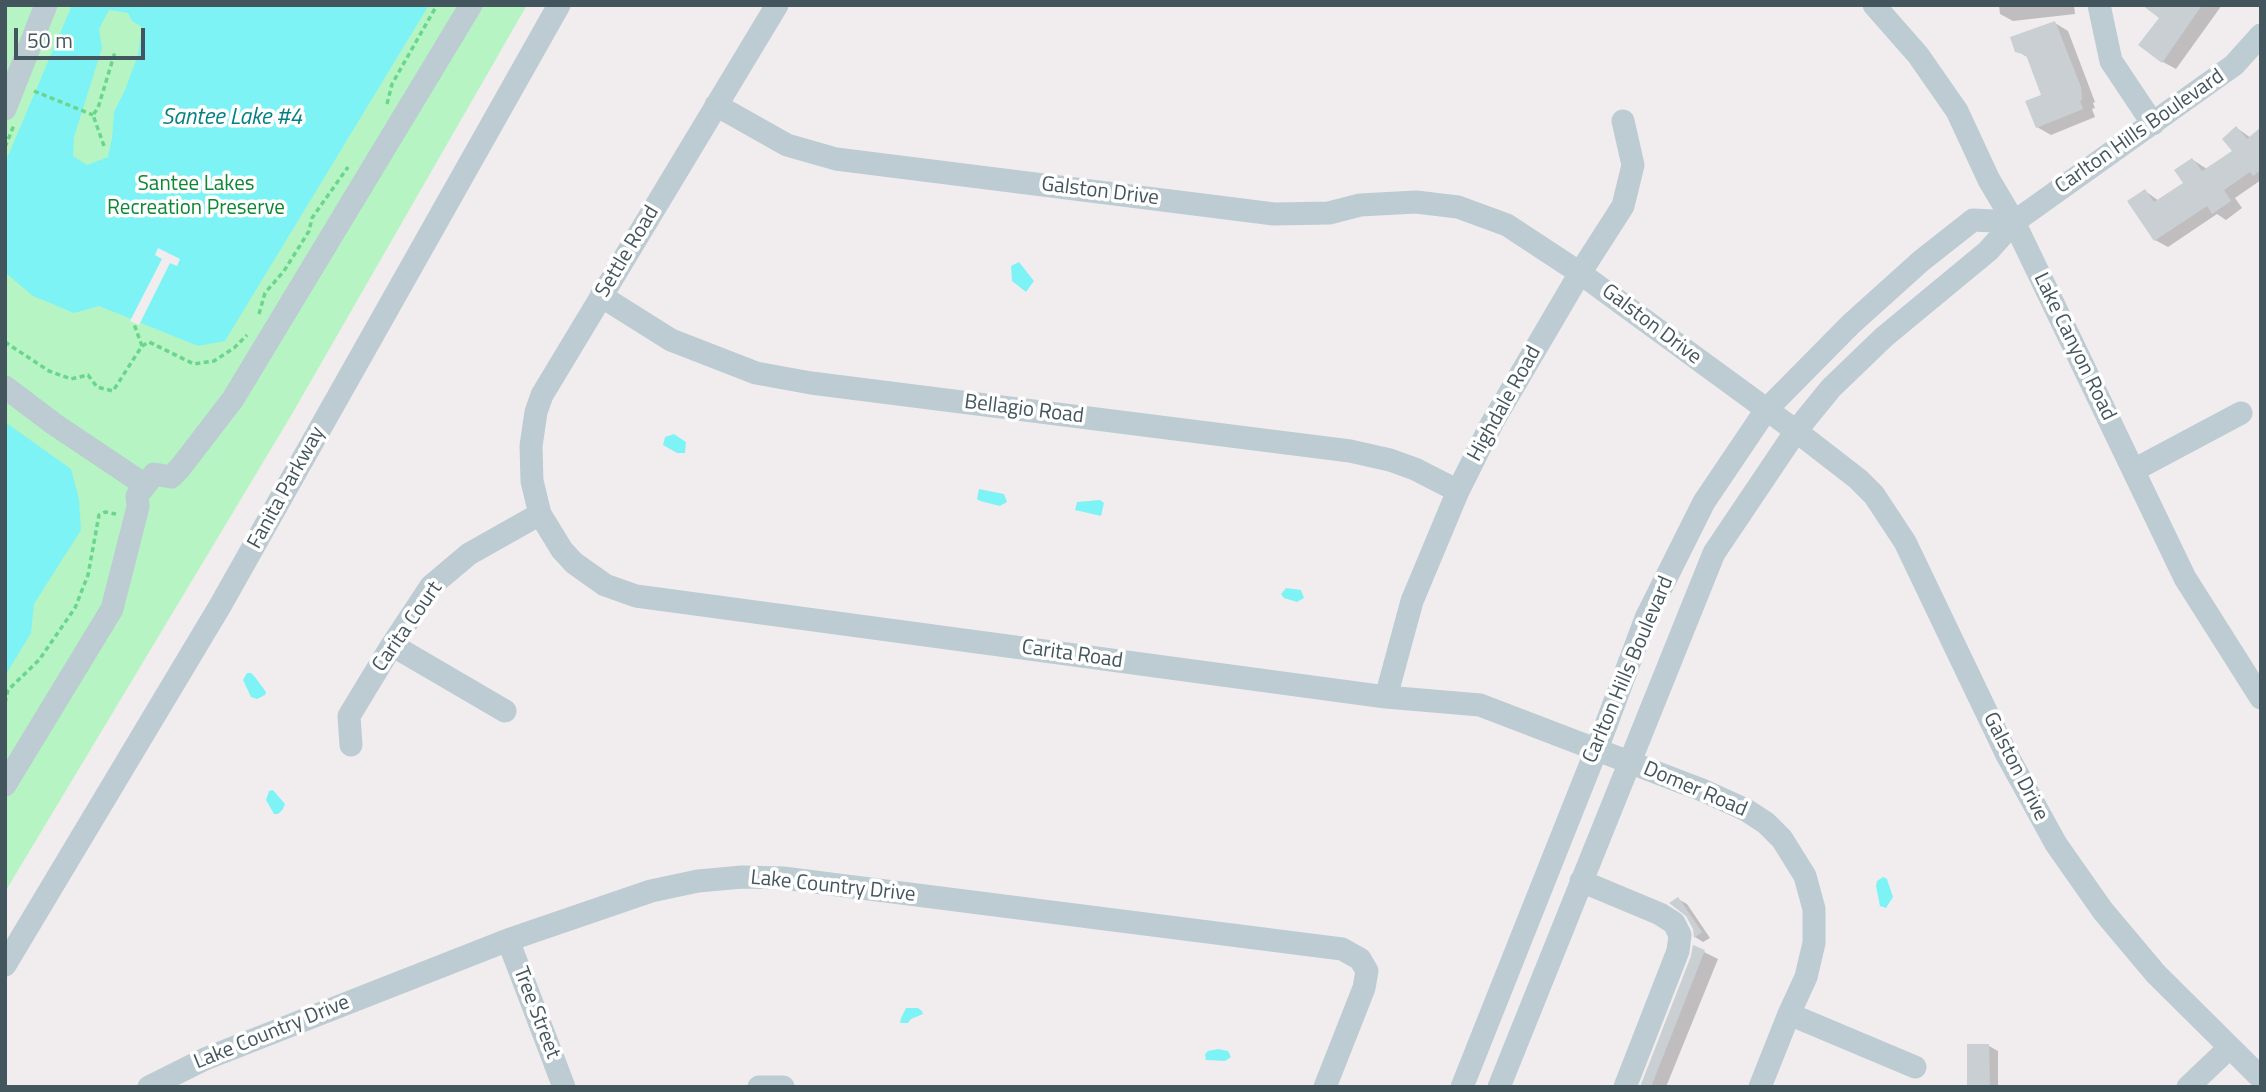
<!DOCTYPE html>
<style>
body{margin:0}
#map{position:relative;width:2266px;height:1092px;overflow:hidden;background:#f1edee;font-family:"Titillium Web",sans-serif}
canvas{display:block}
.frame{position:absolute;inset:0;border:7px solid #44565d;pointer-events:none}
.scale{position:absolute;left:14px;top:28px;width:131px;height:32px;box-sizing:border-box;border:4px solid #44565d;border-top:0;padding-left:9px;font-size:21px;line-height:24px;white-space:nowrap;color:#44565d;-webkit-text-stroke:5px #fff;paint-order:stroke}
</style>
<div id="map">
<canvas width="2266" height="1092"></canvas>
<div class="frame"></div>
<div class="scale">50 m</div>
</div>
<script>
const ctx = document.querySelector('canvas').getContext('2d');
ctx.lineJoin = 'round';
function paint(path, color) { ctx.fillStyle = color; ctx.fill(path, 'evenodd'); }
const shape = rows => new Path2D(rows.map(r => 'M' + r).join(''));
function strokePath(path, color, width, dash) { ctx.strokeStyle = color; ctx.lineWidth = width; ctx.lineCap = dash ? 'butt' : 'round'; ctx.setLineDash(dash || []); ctx.stroke(path); }
function drawText(font, color, halo, rows, align = 'center') {
  ctx.font = font + ' "Titillium Web",sans-serif'; ctx.lineWidth = 7; ctx.setLineDash([]); ctx.textBaseline = 'middle'; ctx.strokeStyle = halo; ctx.fillStyle = color; for (const [text, x, y, turn = 0] of rows) {
    ctx.save(); ctx.translate(x, y); ctx.rotate((+turn || 0) * Math.PI / 180); ctx.textAlign = isNaN(turn) ? turn : align; if (halo) ctx.strokeText(text, 0, 0); ctx.fillText(text, 0, 0); ctx.restore();
  }
}
paint(shape([
 [5,5,527,5,292,414,5,892]
]), '#b6f4c3');
paint(shape([
 [72,5,429,5,225,341,198,346,99,306,74,313,33,296,7,274,5,163],
 [109,10,128,13,132,21,142,27,138,55,125,90,114,112,112,138,108,157,87,165,73,156,74,137,102,48,99,29],
 [1019,262,1034,281,1026,292,1012,281,1011,266],
 [5,422,71,469,79,499,81,530,34,604,31,633,5,676],
 [674,434,686,442,685,453,677,453,663,445,665,437],
 [979,489,1004,494,1007,502,1000,506,980,501,977,499],
 [1100,500,1104,503,1101,516,1075,510,1077,502],
 [1286,588,1301,590,1304,598,1297,602,1284,598,1281,594],
 [247,673,251,673,255,677,266,692,265,695,257,699,251,697,243,680],
 [273,790,285,804,283,809,278,814,274,814,266,800,269,791],
 [1883,877,1887,879,1893,897,1886,908,1880,906,1876,886,1877,881],
 [906,1008,918,1008,922,1011,923,1014,911,1019,908,1023,900,1023,901,1018],
 [1218,1049,1228,1051,1231,1057,1225,1061,1206,1060,1205,1054,1208,1051]
]), '#7ef3f6');
paint(shape([
 [158,248,180,259,177,266,170,263,139,325,130,321,162,259,155,255]
]), '#f1edee');
paint(shape([
 [1999,5,2074,5,2075,14,2013,21,2000,14],
 [2155,5,2222,5,2176,69,2163,62,2161,18],
 [2055,23,2068,31,2095,102,2093,103,2095,108,2092,109,2095,117,2051,135,2037,127,2043,96,2029,58,2017,51],
 [2237,128,2251,138,2261,130,2261,180,2235,198,2242,208,2226,220,2217,214,2168,247,2155,240,2145,191,2159,201,2185,183,2193,160,2207,169,2234,151],
 [1678,899,1687,904,1710,938,1703,942,1695,937,1694,928],
 [1694,947,1718,959,1666,1087,1642,1087,1693,957],
 [1989,1046,1998,1051,1998,1087,1968,1087]
]), '#0003');
paint(shape([
 [2142,5,2202,5,2162,63,2138,45,2159,18],
 [2055,21,2081,87,2082,100,2080,101,2083,109,2036,128,2025,101,2041,95,2026,55,2015,52,2010,37],
 [2236,126,2247,139,2261,127,2261,170,2253,176,2250,172,2224,190,2231,201,2212,214,2207,206,2154,241,2127,201,2145,189,2154,202,2183,183,2174,170,2192,158,2202,171,2232,151,2222,139],
 [1678,897,1702,932,1694,938,1693,929,1686,916,1669,903],
 [1693,945,1705,950,1651,1087,1640,1087,1691,956],
 [1967,1044,1989,1044,1990,1087,1967,1087]
]), '#c9cfd3');
strokePath(shape([
 [34,91,93,115],
 [387,104,392,84,437,5],
 [104,146,93,115,98,108,115,52],
 [5,147,14,125],
 [259,314,265,293,284,271,309,231,312,218,348,167],
 [5,342,49,371,71,379,88,375,97,387,113,391,142,346,134,324],
 [142,346,149,342,194,364,214,361,234,348,247,335],
 [5,703,8,690,39,660,75,608,88,575,99,515,105,512,116,514]
]), '#6ad68d', 3.5, [5, 3.5]);
strokePath(shape([
 [777,5,542,395,536,412,531,446,532,481,540,514,562,550,574,563,605,585,636,596,1386,697,1480,705,1702,790,1746,810,1766,823,1782,839,1805,876,1814,909,1814,943,1806,977,1789,1014,1760,1087],
 [1874,5,1918,55,1957,111,1989,180,2014,222,2185,578,2261,698],
 [2099,5,2111,61,2153,124],
 [716,105,787,145,836,159,1274,214,1329,213,1360,205,1416,202,1458,207,1507,225,1580,273,1796,431,1858,479,1874,495,1905,542,2007,755,2056,844,2103,911,2156,974,2261,1078],
 [5,109,46,5],
 [601,296,671,340,756,373,811,383,1350,451,1390,460,1415,469,1458,491],
 [5,387,54,424,145,485],
 [2134,470,2241,413],
 [392,645,505,711],
 [1386,697,1412,601,1458,491,1492,423,1580,273,1623,206,1633,165,1623,121],
 [351,745,349,716,392,645,431,586,469,554,540,514],
 [5,785,112,609,138,507,137,496,154,474,171,477,180,468,233,399,471,5],
 [1581,881,1660,914,1674,923,1680,935,1678,951,1625,1087],
 [508,940,564,1087],
 [5,965,220,606,559,5],
 [1789,1014,1915,1067],
 [149,1087,205,1059,508,940,651,891,698,881,742,877,783,878,1342,949,1360,959,1367,971,1364,988,1325,1087],
 [759,1087,783,1087],
 [1462,1087,1603,733,1646,618,1704,502,1766,410,1851,324,1921,261,1973,220,2014,222],
 [1499,1087,1714,553,1796,431,1831,388,1884,337,1988,251,2014,222,2234,65,2261,35],
 [2188,1087,2229,1048]
]), '#bcccd2', 23);
drawText('21px', '#44565d', '#fff', [
 ["Carlton Hills Boulevard",2140,132,-35],
 ["Galston Drive",1100,192,7],
 ["Settle Road",628,252,-59],
 ["Galston Drive",1651,325,37],
 ["Lake Canyon Road",2074,347,64],
 ["Highdale Road",1505,404,-61],
 ["Bellagio Road",1024,410,7],
 ["Fanita Parkway",287,488,-61],
 ["Carita Court",408,627,-55],
 ["Carita Road",1072,655,8],
 ["Carlton Hills Boulevard",1629,670,-67],
 ["Galston Drive",2015,767,63],
 ["Domer Road",1695,790,23],
 ["Lake Country Drive",833,887,6],
 ["Tree Street",536,1013,69],
 ["Lake Country Drive",272,1033,-22]
]);
drawText('21px', '#0c8733', '#fff', [
 ["Santee Lakes",196,185],
 ["Recreation Preserve",196,209]
]);
drawText('italic 23px', '#058083', '#fff', [
 ["Santee Lake #4",232,118]
]);
</script>
